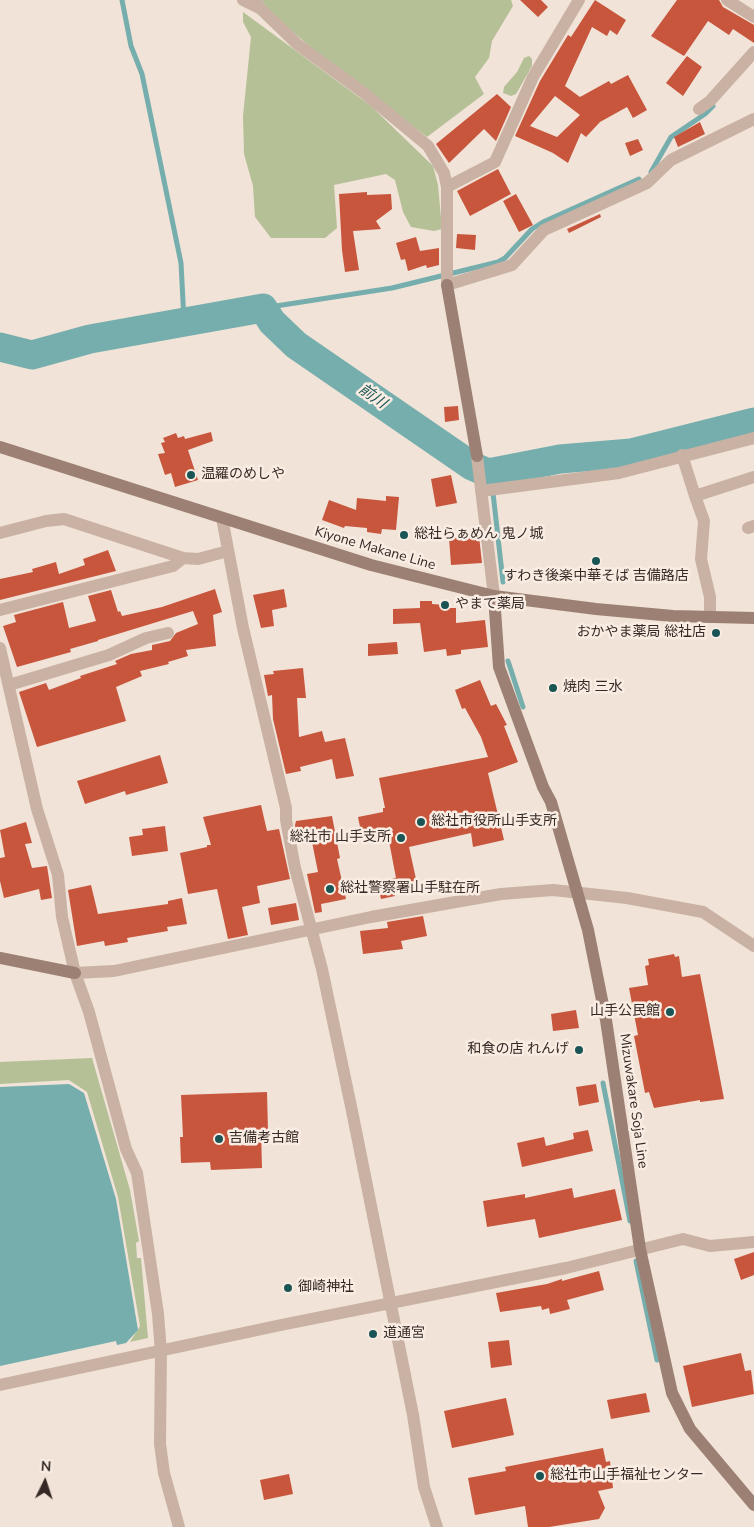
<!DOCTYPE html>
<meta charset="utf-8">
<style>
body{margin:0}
#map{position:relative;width:754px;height:1527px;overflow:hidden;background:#f1e3d7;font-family:"Nunito Sans",sans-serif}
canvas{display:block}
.north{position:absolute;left:20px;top:1457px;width:50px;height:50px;-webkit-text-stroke:4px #f9ede3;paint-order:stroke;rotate:4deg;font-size:14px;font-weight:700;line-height:20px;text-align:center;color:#342925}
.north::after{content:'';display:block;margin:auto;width:18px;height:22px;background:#342925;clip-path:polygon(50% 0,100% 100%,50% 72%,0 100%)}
</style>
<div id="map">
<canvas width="754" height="1527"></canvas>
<div class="north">N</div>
</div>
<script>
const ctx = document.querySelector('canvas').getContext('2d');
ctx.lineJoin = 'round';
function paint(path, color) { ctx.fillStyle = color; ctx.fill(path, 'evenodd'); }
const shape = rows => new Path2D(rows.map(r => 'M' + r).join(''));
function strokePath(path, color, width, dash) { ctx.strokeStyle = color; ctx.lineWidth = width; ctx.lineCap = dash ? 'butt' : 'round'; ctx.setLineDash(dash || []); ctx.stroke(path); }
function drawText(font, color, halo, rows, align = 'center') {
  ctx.font = font + ' "Nunito Sans","Noto Sans JP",sans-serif'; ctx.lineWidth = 5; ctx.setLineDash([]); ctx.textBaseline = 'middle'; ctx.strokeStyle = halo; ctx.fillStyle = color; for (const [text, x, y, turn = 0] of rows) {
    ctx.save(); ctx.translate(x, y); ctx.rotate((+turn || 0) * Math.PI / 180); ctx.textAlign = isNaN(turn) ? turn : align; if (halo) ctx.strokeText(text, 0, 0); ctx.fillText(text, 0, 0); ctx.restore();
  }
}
paint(shape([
 [262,0,511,0,513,6,492,41,489,58,475,77,484,94,427,137,323,58,271,13],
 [243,12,371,106,433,166,438,185,442,229,434,231,411,227,403,212,395,180,386,174,334,185,337,228,325,238,271,238,255,217,253,186,244,154,243,116,251,37,243,22],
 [529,56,532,59,532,66,516,94,511,96,503,93,504,87,517,72,524,58],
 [92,1058,130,1190,139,1241,136,1243,137,1258,141,1258,148,1338,130,1342,140,1326,118,1197,87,1092,69,1080,0,1084,0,1062]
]), '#b5c097');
paint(shape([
 [69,1084,84,1093,116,1199,138,1330,126,1343,117,1345,116,1341,0,1366,0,1087]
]), '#75aead');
strokePath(shape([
 [122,0,131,46,142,74,181,263,184,321],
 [651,172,671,137,705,114,713,106],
 [263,308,392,288,498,262,505,258,532,229,543,222,639,179],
 [495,472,492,484,503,582],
 [508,661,523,707],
 [603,1083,630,1221],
 [636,1261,657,1360]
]), '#75aead', 5);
strokePath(shape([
 [0,347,32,355,90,339,263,308,272,322,296,345,472,466,488,473,560,459,631,453,754,422]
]), '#75aead', 29);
paint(shape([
 [520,0,541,0,548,7,538,17],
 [595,0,626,20,617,35,610,30,607,36,592,27,565,86,580,97,609,81,611,84,628,75,647,110,633,118,627,107,600,122,586,137,581,133,568,163,553,153,515,136,540,81,568,35,571,37],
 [555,96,580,115,557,137,530,126],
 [677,0,719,0,723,7,754,25,754,43,733,29,729,35,708,21,684,56,651,36],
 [687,56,702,67,683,96,666,83],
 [497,94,511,107,496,141,484,129,449,163,436,144],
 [700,122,705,134,678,147,674,137],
 [638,139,643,150,630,156,625,143],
 [498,169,511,194,470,216,457,191],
 [367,192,367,195,391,194,392,209,376,221,381,229,353,231,359,270,345,272,342,250,339,194],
 [516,194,533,225,519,232,503,201],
 [600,214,601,217,569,233,567,229],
 [457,234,476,235,475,250,456,248],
 [416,237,420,251,439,248,439,265,427,268,426,265,408,271,405,259,401,260,396,243],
 [458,406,459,420,445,422,444,407],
 [211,432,213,441,188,450,198,480,175,487,171,473,165,475,158,454,165,453,161,443,165,442,163,438,176,433,178,438,184,436,185,439],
 [451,475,457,503,436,507,431,479],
 [386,496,399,497,396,530,382,529,381,534,367,532,367,528,345,526,344,528,322,520,329,500,356,510,357,498,386,501],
 [479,536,482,563,451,565,449,538],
 [108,550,116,571,0,600,0,579,33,572,32,569,56,562,59,574,85,565,83,559],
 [215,589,222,612,213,615,216,646,186,650,188,656,168,662,169,664,140,671,142,676,116,687,126,721,37,747,19,692,46,683,49,690,81,678,80,676,117,664,115,661,131,654,152,650,152,645,170,641,176,633,198,624,193,611,98,640,98,641,70,649,71,652,17,667,3,626,16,622,14,615,63,602,69,628,96,621,88,596,111,590,118,612,120,611,122,616,162,607],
 [284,589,287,607,272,610,274,626,261,628,253,595],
 [420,601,432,601,432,604,446,605,446,608,456,608,456,623,485,620,488,647,461,650,461,654,447,656,446,649,424,652,420,623,393,624,393,609,420,608],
 [397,642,398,654,368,656,368,644],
 [303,668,306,698,297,698,299,737,322,731,325,742,345,738,354,776,336,779,332,759,300,767,301,771,286,774,273,719,272,695,268,696,264,675,274,674,273,671],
 [480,680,491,706,496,704,507,725,504,726,518,762,488,773,504,840,473,847,471,833,409,847,418,888,394,892,395,896,381,899,377,882,396,878,388,836,363,842,358,817,383,812,383,808,385,808,379,778,488,757,481,737,465,708,462,709,455,690],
 [160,755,168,783,126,795,125,791,85,804,77,781],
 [261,805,267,831,279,829,290,879,257,886,260,903,242,907,248,935,228,939,217,889,188,894,180,853,207,847,207,845,211,845,203,817],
 [332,816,340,858,337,859,346,899,321,904,322,912,315,913,307,874,318,872,312,842,299,844,295,825,296,821],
 [26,822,32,843,25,844,32,868,47,866,52,898,41,900,39,889,4,898,0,881,0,858,5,857,0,830],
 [165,826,168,851,132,856,129,837,143,835,142,829],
 [91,885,98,914,168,904,168,901,182,898,187,924,167,927,168,931,127,938,128,942,105,946,104,941,77,946,68,890],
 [296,903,299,920,271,925,268,908],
 [423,916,427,936,401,941,403,949,363,954,360,931,388,928,387,922],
 [674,954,675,957,679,956,682,977,700,974,724,1099,700,1102,700,1100,654,1108,649,1092,645,1093,634,1036,638,1035,629,988,648,985,645,966,649,965,648,959],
 [576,1010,579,1028,553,1031,551,1014],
 [596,1084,599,1102,579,1106,576,1087],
 [267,1092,268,1131,261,1131,262,1168,211,1170,210,1162,181,1163,180,1137,183,1137,181,1095],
 [588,1130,593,1151,522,1167,517,1143,544,1137,546,1146,574,1139,573,1133],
 [572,1188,574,1198,615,1189,622,1220,539,1238,535,1219,487,1227,483,1201,525,1194,525,1198],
 [754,1252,754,1275,741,1280,734,1259],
 [599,1271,604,1290,567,1300,570,1309,550,1314,549,1308,542,1310,541,1306,500,1312,496,1293,547,1284,562,1279,562,1281],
 [509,1340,512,1365,491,1368,488,1342],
 [741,1353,745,1371,751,1370,754,1394,692,1407,683,1366],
 [646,1393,650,1412,611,1419,607,1400],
 [506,1398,514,1435,452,1448,444,1411],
 [603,1448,606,1462,610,1461,613,1488,598,1491,605,1508,599,1519,549,1527,528,1527,525,1506,475,1515,468,1478,506,1471,505,1467],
 [289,1474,293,1494,264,1500,260,1480]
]), '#c8563d');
strokePath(shape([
 [243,0,261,9],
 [255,0,261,9,297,44,364,93,428,146,444,173,447,187,447,285],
 [727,0,754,17],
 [699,109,710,101,754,52],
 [447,187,495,162,533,77,579,0],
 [447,285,512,265,544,230,647,183,671,160,754,119],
 [682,455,695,496],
 [477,456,494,596],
 [481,491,619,473,754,438],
 [222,518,243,628,286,808,286,820,295,868,322,969,352,1111,413,1415,424,1487,437,1527],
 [748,528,754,526],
 [0,533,46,521,64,519,183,558],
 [0,610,173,566,183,558,198,559,228,551],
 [710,617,710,597,701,559,704,521,695,496,754,477],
 [0,648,37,809,58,875,62,917,75,973,89,1012,126,1149,137,1173,158,1314,161,1352,160,1444,164,1473,179,1527],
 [9,685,109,655,146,638,168,633],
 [75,973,114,971,371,917,501,894,553,890,627,898,703,912,754,946],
 [0,1385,281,1325,566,1268,683,1239,710,1246,754,1242]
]), '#c9b2a3', 12);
strokePath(shape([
 [447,285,477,456],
 [0,447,371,565,494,596,596,609,673,616,754,618],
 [494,596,499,667,543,787,551,802,588,930,606,1020,640,1249,672,1393,690,1429,754,1505],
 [0,958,75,973]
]), '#9c8074', 12);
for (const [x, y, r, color] of [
 [191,475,5,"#1a5555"],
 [404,535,5,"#1a5555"],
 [596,561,5,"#1a5555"],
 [445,605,5,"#1a5555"],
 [716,633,5,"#1a5555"],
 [553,688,5,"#1a5555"],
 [421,822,5,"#1a5555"],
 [401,838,5,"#1a5555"],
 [330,889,5,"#1a5555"],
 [670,1012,5,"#1a5555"],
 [579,1050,5,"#1a5555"],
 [219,1139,5,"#1a5555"],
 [288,1288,5,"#1a5555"],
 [373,1334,5,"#1a5555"],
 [540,1476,5,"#1a5555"]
]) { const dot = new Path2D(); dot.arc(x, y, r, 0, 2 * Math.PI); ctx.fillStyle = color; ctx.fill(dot); strokePath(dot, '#f9ede3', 2); }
drawText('14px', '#342925', '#f9ede3', [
 ["温羅のめしや",201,475],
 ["総社らぁめん 鬼ノ城",414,535],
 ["すわき後楽中華そば 吉備路店",596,577,"center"],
 ["やまて薬局",455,605],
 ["おかやま薬局 総社店",706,633,"right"],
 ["焼肉 三水",563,688],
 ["総社市役所山手支所",431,822],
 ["総社市 山手支所",391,838,"right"],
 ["総社警察署山手駐在所",340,889],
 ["山手公民館",660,1012,"right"],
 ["和食の店 れんげ",569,1050,"right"],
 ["吉備考古館",229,1139],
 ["御崎神社",298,1288],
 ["道通宮",383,1334],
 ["総社市山手福祉センター",550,1476]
], 'left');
drawText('14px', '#342925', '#f9ede3', [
 ["Kiyone Makane Line",375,549,16],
 ["Mizuwakare Soja Line",633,1101,82]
]);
drawText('italic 15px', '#1a5555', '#f9ede3', [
 ["前川",372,397,35]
]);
</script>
